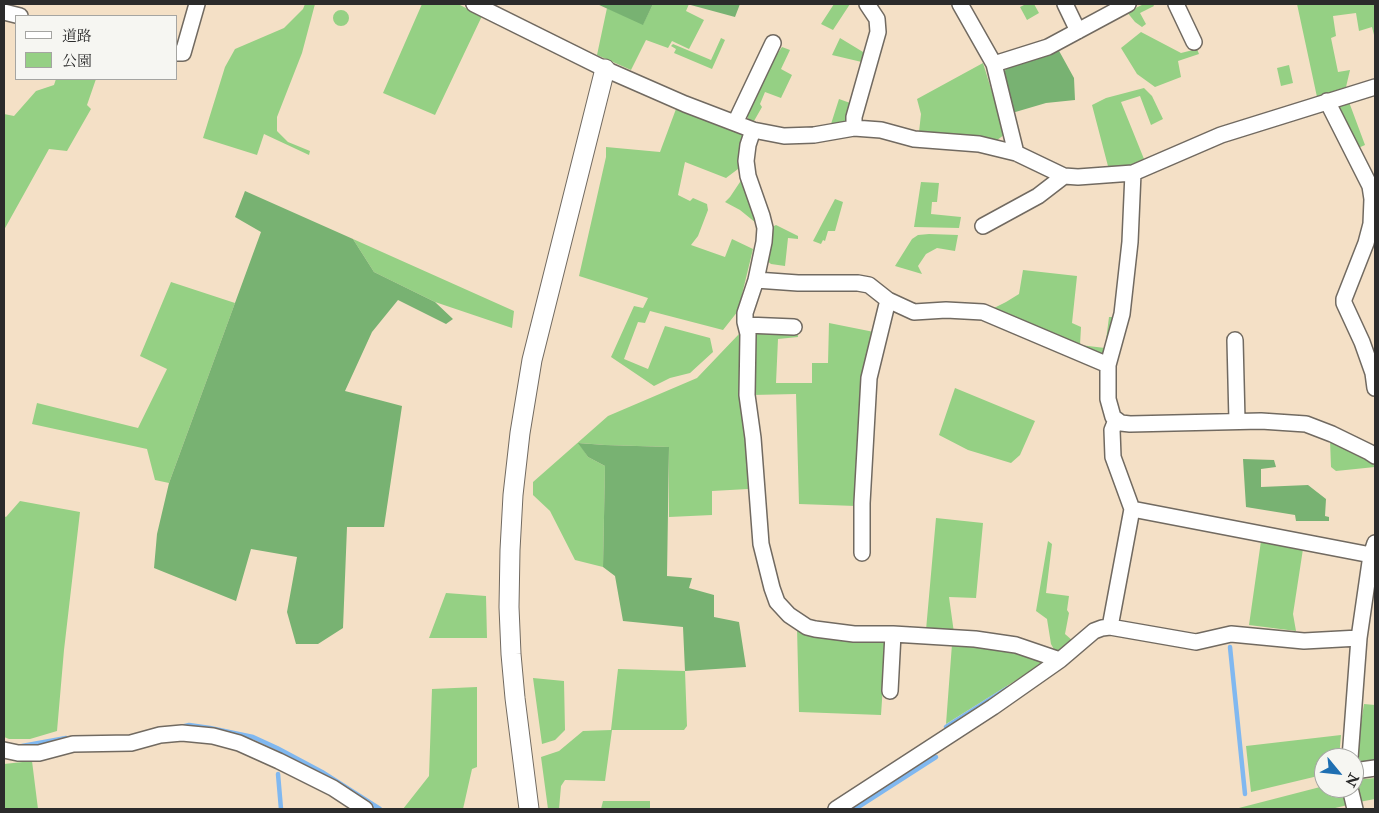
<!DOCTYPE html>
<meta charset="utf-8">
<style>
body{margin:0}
#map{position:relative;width:1379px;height:813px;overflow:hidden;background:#f4e0c6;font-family:"IM FELL Double Pica","Noto Serif JP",serif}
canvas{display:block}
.frame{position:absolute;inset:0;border:5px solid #2b2b2b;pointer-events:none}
.legend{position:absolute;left:15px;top:15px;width:162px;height:65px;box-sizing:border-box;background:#f6f6f2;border:1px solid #a5a5a2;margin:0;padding:6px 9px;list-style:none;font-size:15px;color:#2b2b2b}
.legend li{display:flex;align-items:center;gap:10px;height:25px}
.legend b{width:25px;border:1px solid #a5a5a2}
.north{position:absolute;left:1314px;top:748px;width:50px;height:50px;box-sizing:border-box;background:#f6f6f2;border:1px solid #a5a5a2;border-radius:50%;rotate:118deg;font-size:14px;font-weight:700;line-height:20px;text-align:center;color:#2b2b2b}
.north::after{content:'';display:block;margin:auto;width:18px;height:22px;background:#1f6fb2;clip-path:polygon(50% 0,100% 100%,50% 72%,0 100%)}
</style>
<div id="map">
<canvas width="1379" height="813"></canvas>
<div class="frame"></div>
<ul class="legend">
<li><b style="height:6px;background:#fff"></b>道路</li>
<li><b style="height:14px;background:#95d084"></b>公園</li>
</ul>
<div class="north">N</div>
</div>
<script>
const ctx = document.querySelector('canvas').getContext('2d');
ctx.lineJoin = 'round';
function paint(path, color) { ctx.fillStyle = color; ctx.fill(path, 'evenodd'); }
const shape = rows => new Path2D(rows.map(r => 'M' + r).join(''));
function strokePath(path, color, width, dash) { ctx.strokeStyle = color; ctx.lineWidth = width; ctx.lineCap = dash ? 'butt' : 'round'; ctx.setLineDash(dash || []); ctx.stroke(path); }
paint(shape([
 [305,4,315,4,302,53,277,117,277,131,288,142,310,151,309,155,264,134,257,155,203,138,225,67,235,49,284,28,303,9],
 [422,4,458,4,482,16,435,115,383,93],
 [653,4,689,4,686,11,704,20,689,49,672,41,668,48,646,40,631,70,597,55,607,8,643,24],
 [834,4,850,4,833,30,821,24],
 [1026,4,1034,4,1039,13,1027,20,1020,7],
 [1144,4,1153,4,1154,6,1140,13,1146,24,1142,27,1135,22,1127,12],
 [1297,4,1375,4,1375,39,1372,27,1359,31,1356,13,1333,16,1336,36,1331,38,1338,72,1350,70,1346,87,1317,97],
 '333 18a8 8 0 1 1 16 0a8 8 0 1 1-16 0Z',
 [1141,32,1181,53,1197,49,1199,54,1178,61,1181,77,1155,87,1137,74,1121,48],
 [721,38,725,40,712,69,674,53,676,49,671,46,673,44,711,60],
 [840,38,868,55,866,63,832,55],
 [782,47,790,50,781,69,792,75,781,98,765,92,760,104,762,107,754,121,749,120,747,116,775,57],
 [983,63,1005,134,996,141,919,132,921,114,917,99],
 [1289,65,1293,83,1281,86,1277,68],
 [56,79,96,79,87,105,91,109,67,151,49,149,4,230,4,114,14,116,36,91,54,85],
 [1144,88,1152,96,1163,119,1151,125,1140,96,1121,102,1144,159,1118,170,1109,170,1092,105,1106,98],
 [839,99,853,104,849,122,834,125,831,124],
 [1349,102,1365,145,1356,149,1335,105],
 [676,109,745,135,741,163,738,169,726,178,685,162,678,195,690,201,693,198,707,204,708,210,698,236,691,245,725,257,732,239,753,249,738,311,723,330,650,311,645,323,638,322,624,359,648,369,665,326,710,338,713,352,690,373,670,378,654,386,611,357,634,306,643,308,648,298,579,276,606,157,606,147,660,152],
 [742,179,756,223,740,210,725,202,730,197],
 [921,182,939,183,937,202,932,202,931,214,961,217,959,228,914,227],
 [835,199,843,202,835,231,828,231,825,241,823,240,821,244,813,241],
 [776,225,798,236,798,239,788,238,785,266,771,264,766,260,770,228],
 [929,234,958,235,955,251,937,248,926,254,918,266,922,274,895,266,912,239,918,235],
 [353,239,514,311,512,328,435,302,374,272],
 [1023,270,1077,276,1072,323,1081,327,1080,345,1105,348,1109,317,1114,317,1107,353,1100,356,996,313,994,308,1006,302,1019,294],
 [171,282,235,303,169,483,155,480,147,449,32,424,37,403,138,428,167,369,140,356],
 [829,323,874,332,856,506,799,504,796,394,752,395,752,331,797,330,798,337,778,339,776,383,812,383,812,363,828,363],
 [743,332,744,411,748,489,712,491,712,515,669,517,669,447,605,445,579,443,588,457,605,466,603,567,575,560,550,511,533,495,533,482,608,416,697,378,739,334],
 [955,388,1035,421,1020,455,1011,463,968,450,939,435],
 [1330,440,1354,452,1375,466,1375,467,1336,471,1331,467],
 [20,501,80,512,64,650,57,731,30,739,9,739,4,737,4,516,6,517],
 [936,518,983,523,976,598,949,597,954,633,926,630],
 [1048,541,1052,544,1046,593,1069,596,1067,610,1069,613,1065,634,1073,641,1060,652,1056,653,1051,644,1047,619,1036,611],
 [1261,541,1303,549,1293,614,1296,631,1249,625],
 [446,593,486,596,487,638,429,638],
 [797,627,886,640,881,715,799,712],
 [952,644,976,646,1043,659,1042,664,946,724],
 [618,669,685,671,687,726,684,730,612,730,605,781,565,780,561,786,559,809,548,809,541,757,559,751,583,731,611,730],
 [533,678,564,681,565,730,555,740,542,744],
 [477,687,477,767,472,769,463,809,403,809,429,776,432,689],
 [1364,704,1375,705,1375,763,1364,764,1359,759,1357,747],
 [1341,735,1339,758,1324,758,1324,772,1318,776,1251,792,1246,746],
 [32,761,38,809,4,809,4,764],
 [1375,778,1375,799,1359,802,1354,780],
 [1324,786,1324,788,1344,788,1348,805,1331,809,1235,809],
 [603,801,650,801,650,809,601,809]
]), '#95d084');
paint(shape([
 [597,4,653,4,643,25],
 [687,4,740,4,735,17],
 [1058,49,1074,78,1075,100,1046,103,1012,113,1003,79,1006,67],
 [245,191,353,239,374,272,435,302,453,319,446,324,398,300,372,332,345,391,402,406,384,527,347,527,343,628,318,644,296,644,287,612,297,557,251,549,236,601,154,568,157,534,169,483,261,232,235,217],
 [578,443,605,445,669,447,667,576,692,578,689,588,714,595,714,617,739,622,746,667,685,671,683,627,623,621,615,576,603,567,605,466,588,457],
 [1243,459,1274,460,1276,467,1261,469,1261,487,1308,485,1326,499,1325,516,1329,517,1329,521,1296,521,1295,515,1246,507]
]), '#78b272');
strokePath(shape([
 [1230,647,1245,794],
 [181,727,189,725,210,728,253,737,277,748,322,772,380,809],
 [946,727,1008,688],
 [22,746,66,738],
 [278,774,281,809],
 [855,809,936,757]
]), '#80b8f0', 4.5);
const minor = shape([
 [474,4,605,69,685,104,753,130,784,136,814,135,854,128,881,130,914,139,979,144,1016,153,1064,176,1078,177,1133,173,1221,135,1375,87],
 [960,4,994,64,1048,47,1128,4],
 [1065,4,1078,31],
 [1176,4,1194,42],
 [4,12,20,16],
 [176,53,183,53,197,4],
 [994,64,1016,153],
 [1327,101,1370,186,1372,199,1371,224,1366,243,1344,299,1344,303,1362,342,1373,373,1375,388],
 [735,123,773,43],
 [854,128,854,117,878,32,877,19,867,4],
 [753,130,748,145,746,161,748,176,762,216,765,228,764,242,756,280,745,313,745,322,748,334,747,395,753,438,761,544,772,588,777,602,789,615,807,627,815,629,854,634,893,634,975,639,1016,645,1060,660],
 [1133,173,1130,242,1122,314,1108,365,1108,399,1113,417,1121,423,1130,424,1261,421,1306,424,1332,434,1369,452,1375,456],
 [983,226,1038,196,1064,176],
 [756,280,798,283,858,283,869,285,888,300,914,312,946,310,983,312,1108,365],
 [746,325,794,327],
 [1235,340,1237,421],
 [1132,509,1371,555],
 [862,553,862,503,869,378,888,300],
 [1110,627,1132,509,1113,457,1112,430,1116,420],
 [890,691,893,634],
 [4,750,18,753,39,753,73,744,131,743,160,735,182,733,213,736,239,743,279,761,333,788,365,809],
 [1350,758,1359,638,1371,555,1375,543],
 [1354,771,1375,768],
 [1350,788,1355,809],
 [836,809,993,707,1060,660,1094,631,1102,628,1110,627,1196,642,1231,634,1304,641,1359,638]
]);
const tertiary = shape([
 [529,809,515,698,511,654,509,607,510,550,513,495,520,433,532,360,605,69]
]);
strokePath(minor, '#716a61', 18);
strokePath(tertiary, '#716a61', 21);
strokePath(minor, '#fff', 15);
strokePath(tertiary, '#fff', 19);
</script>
